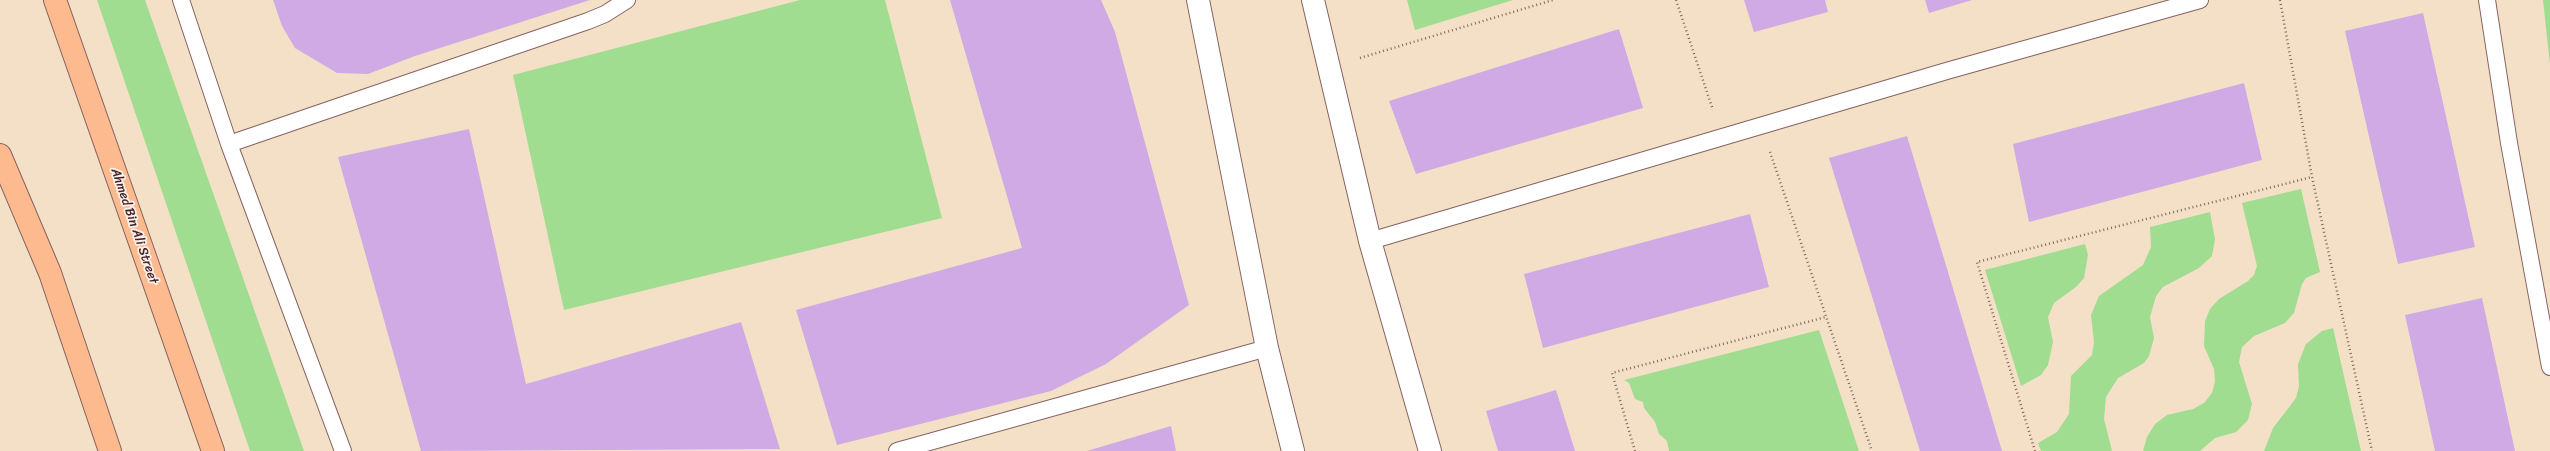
<!DOCTYPE html>
<style>
body{margin:0}
canvas{display:block;background:#f4e0c6}
</style>
<canvas width="2550" height="451"></canvas>
<script>
const ctx = document.querySelector('canvas').getContext('2d');
ctx.lineJoin = 'round';
function paint(path, color) { ctx.fillStyle = color; ctx.fill(path, 'evenodd'); }
const shape = rows => new Path2D(rows.map(r => 'M' + r).join(''));
function strokePath(path, color, width, dash) { ctx.strokeStyle = color; ctx.lineWidth = width; ctx.lineCap = dash ? 'butt' : 'round'; ctx.setLineDash(dash || []); ctx.stroke(path); }
function drawText(font, color, halo, rows, align = 'center') {
  ctx.font = font + ' Sriracha,sans-serif'; ctx.lineWidth = 3.5; ctx.setLineDash([]); ctx.textBaseline = 'middle'; ctx.strokeStyle = halo; ctx.fillStyle = color; for (const [text, x, y, turn = 0] of rows) {
    ctx.save(); ctx.translate(x, y); ctx.rotate((+turn || 0) * Math.PI / 180); ctx.textAlign = isNaN(turn) ? turn : align; if (halo) ctx.strokeText(text, 0, 0); ctx.fillText(text, 0, 0); ctx.restore();
  }
}
paint(shape([
 [97,0,145,0,304,451,250,451],
 [800,0,885,0,942,218,564,310,513,75],
 [1407,0,1513,0,1415,30],
 [2543,0,2550,0,2550,65],
 [2301,189,2320,272,2306,278,2302,284,2294,313,2285,323,2254,336,2242,347,2239,362,2252,404,2248,420,2236,432,2215,438,2200,451,2143,451,2147,437,2155,424,2167,415,2193,409,2204,403,2212,393,2215,381,2214,369,2204,346,2205,321,2210,309,2219,299,2248,281,2254,275,2257,266,2242,203],
 [2210,212,2215,239,2212,256,2199,268,2163,287,2156,296,2150,317,2154,338,2149,356,2144,363,2118,378,2106,397,2104,419,2112,451,2041,451,2038,443,2057,432,2069,414,2071,376,2092,355,2094,342,2091,315,2099,296,2143,265,2151,247,2150,227],
 [2085,244,2088,255,2084,278,2076,287,2054,303,2048,317,2053,342,2048,365,2041,375,2021,386,1985,270],
 [2333,328,2361,451,2264,451,2273,428,2296,398,2299,386,2298,364,2306,344,2322,331],
 [1819,330,1859,451,1669,451,1667,441,1659,434,1655,422,1644,408,1643,402,1635,399,1629,383,1624,380]
]), '#a0dd91');
paint(shape([
 [273,0,590,0,415,56,368,74,337,73,295,48,282,26],
 [950,0,1101,0,1115,32,1189,305,1106,364,1051,391,837,445,796,310,1022,248],
 [1744,0,1825,0,1828,12,1754,32],
 [1925,0,1972,0,1929,13],
 [2423,13,2475,247,2398,264,2345,31],
 [1619,29,1643,108,1416,174,1389,101],
 [2244,83,2262,160,2029,222,2013,144],
 [469,129,526,384,741,322,780,449,421,451,338,157],
 [1907,136,2002,451,1920,451,1829,158],
 [1750,214,1769,287,1543,348,1524,274],
 [2482,298,2515,451,2435,451,2405,315],
 [1556,390,1575,451,1498,451,1486,411],
 [1171,426,1176,451,1087,451]
]), '#cfaae5');
const service = shape([
 [181,0,229,144,343,451],
 [2487,0,2509,143,2550,367],
 [229,144,588,21,605,14,627,0],
 [1370,241,1950,70,2200,0],
 [897,451,1267,348]
]);
const minor = shape([
 [1198,0,1267,348,1293,451],
 [1313,0,1370,241,1430,451]
]);
const primary = shape([
 [55,0,213,451],
 [0,155,50,273,110,451]
]);
strokePath(service, '#866361', 18);
strokePath(minor, '#866361', 24);
strokePath(primary, '#866361', 24);
strokePath(shape([
 [1676,0,1713,110],
 [2280,0,2312,177,2372,451],
 [1360,58,1553,0],
 [1770,152,1872,451],
 [1635,451,1612,373,1826,317],
 [2035,451,1977,262,2312,177]
]), '#866361', 2.5, [1, 3]);
strokePath(service, '#fff', 16);
strokePath(minor, '#fff', 22);
strokePath(primary, '#fcba8e', 22);
drawText('13px', '#4a1f2b', '#f7f3e8', [
 ["Ahmed Bin Ali Street",134,226,71]
]);
</script>
